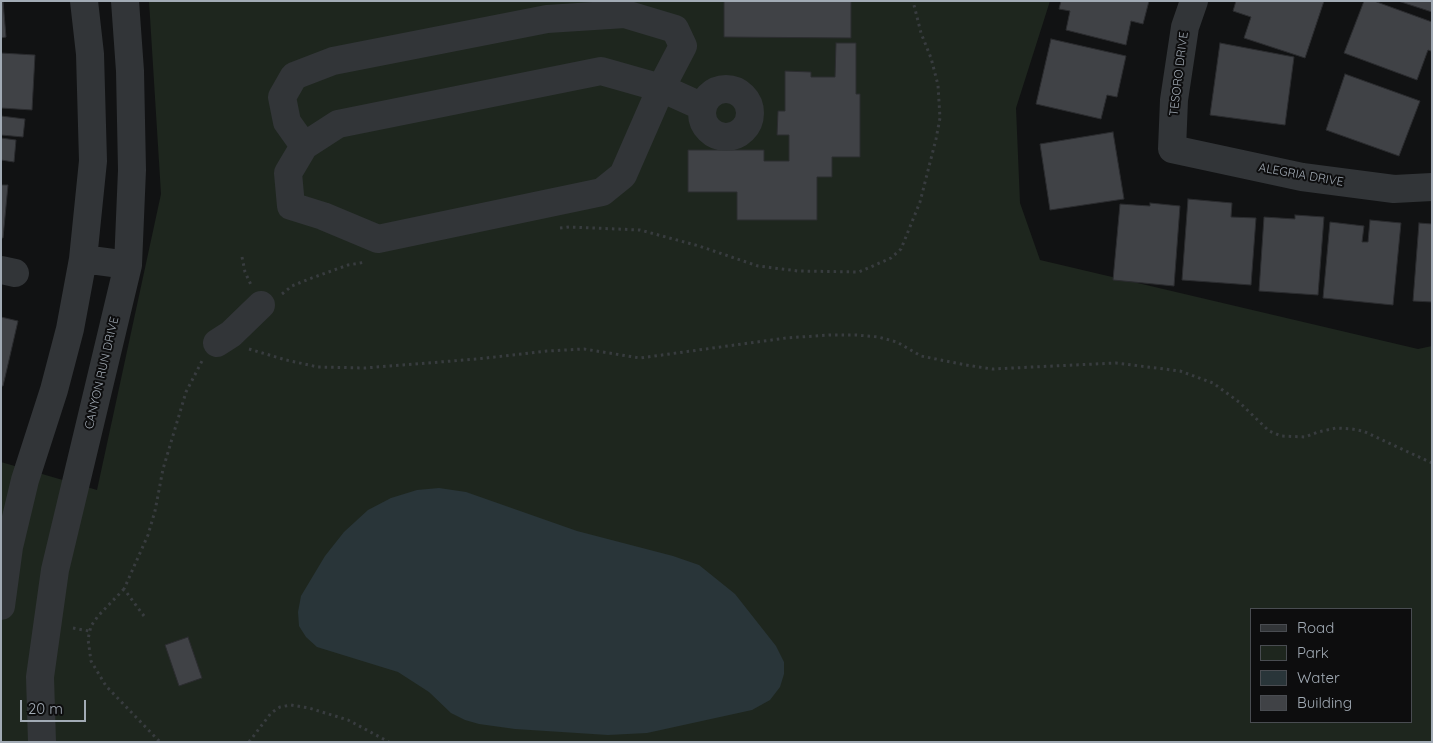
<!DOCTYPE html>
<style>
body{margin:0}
#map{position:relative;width:1433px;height:743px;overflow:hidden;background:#111213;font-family:Quicksand,sans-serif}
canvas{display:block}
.frame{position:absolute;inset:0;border:2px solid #a2abb5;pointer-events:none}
.legend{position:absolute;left:1250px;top:608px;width:162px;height:115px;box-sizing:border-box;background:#0d0d0e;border:1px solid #494c51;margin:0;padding:6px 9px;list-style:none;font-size:15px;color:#a2abb5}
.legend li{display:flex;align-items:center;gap:10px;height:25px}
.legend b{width:25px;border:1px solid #494c51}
.scale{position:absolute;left:20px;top:700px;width:66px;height:22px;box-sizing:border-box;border:2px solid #a2abb5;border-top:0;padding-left:6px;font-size:15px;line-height:18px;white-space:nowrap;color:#a2abb5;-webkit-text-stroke:4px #0d0d0e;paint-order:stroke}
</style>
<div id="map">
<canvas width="1433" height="743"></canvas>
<div class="frame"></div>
<ul class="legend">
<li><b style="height:6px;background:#323538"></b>Road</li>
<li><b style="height:14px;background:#1e261e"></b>Park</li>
<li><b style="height:14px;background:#293539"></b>Water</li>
<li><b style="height:14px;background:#404246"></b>Building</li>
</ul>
<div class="scale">20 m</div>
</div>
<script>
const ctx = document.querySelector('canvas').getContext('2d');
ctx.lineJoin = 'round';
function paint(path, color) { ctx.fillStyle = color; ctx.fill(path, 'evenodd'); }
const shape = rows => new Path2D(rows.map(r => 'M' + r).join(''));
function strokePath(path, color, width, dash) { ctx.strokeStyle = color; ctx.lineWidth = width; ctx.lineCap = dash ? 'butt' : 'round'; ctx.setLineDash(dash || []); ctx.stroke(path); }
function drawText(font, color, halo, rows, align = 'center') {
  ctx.font = font + ' Quicksand,sans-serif'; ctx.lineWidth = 4; ctx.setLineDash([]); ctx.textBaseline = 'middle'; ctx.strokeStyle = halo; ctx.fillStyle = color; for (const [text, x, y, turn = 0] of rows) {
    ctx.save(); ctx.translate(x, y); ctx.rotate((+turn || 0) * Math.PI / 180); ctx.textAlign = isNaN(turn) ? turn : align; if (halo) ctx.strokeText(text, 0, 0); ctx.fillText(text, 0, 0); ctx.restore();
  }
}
paint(shape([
 [149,1,1050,1,1016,108,1020,203,1040,260,1418,349,1432,346,1432,742,1,742,1,462,97,490,161,194],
 [1252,609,1412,609,1412,722,1252,722]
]), '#1e261e');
paint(shape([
 [439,488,466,492,577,531,673,556,699,565,735,594,776,646,784,662,784,674,780,687,770,700,752,710,647,733,608,735,515,729,479,724,465,720,451,713,429,692,398,672,317,647,306,637,299,626,298,612,301,596,325,556,344,532,368,510,391,498,417,490]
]), '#293539');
const building = shape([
 [1,1,3,1,6,37,1,38,1,1],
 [724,1,851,1,851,38,724,37,724,1],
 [1061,1,1149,1,1143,24,1131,21,1126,45,1066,30,1070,11,1059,9,1061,1],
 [1236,1,1324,1,1305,58,1244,38,1251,17,1233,11,1236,1],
 [1364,1,1374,1,1432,22,1432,50,1431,51,1428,50,1417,80,1344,53,1364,1],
 [1398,1,1432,1,1432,12,1398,1],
 [1051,39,1126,56,1117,97,1107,95,1101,119,1036,104,1051,39],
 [836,43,856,43,856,94,860,94,860,157,832,157,832,177,817,177,817,220,737,220,737,192,688,192,688,150,764,150,764,161,789,161,789,135,777,135,778,111,785,111,785,71,811,72,811,77,835,77,836,43],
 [1220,43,1294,57,1285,125,1210,115,1220,43],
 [1,53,35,55,32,110,1,108,1,53],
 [1345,74,1420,101,1399,156,1326,130,1345,74],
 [1,116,25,119,23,137,1,135,1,116],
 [1113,132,1124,199,1050,210,1040,144,1113,132],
 [1,138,16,140,14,162,1,160,1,138],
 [1,185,8,185,3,238,1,238,1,185],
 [1188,199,1232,203,1231,217,1256,218,1251,285,1182,280,1188,199],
 [1150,203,1180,206,1174,286,1113,280,1120,204,1150,206,1150,203],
 [1295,215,1324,217,1318,295,1259,291,1264,217,1295,219,1295,215],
 [1370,220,1401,223,1393,305,1323,298,1330,222,1364,226,1362,242,1368,242,1370,220],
 [1419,223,1432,224,1432,302,1413,301,1419,223],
 [1,317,18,321,3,386,1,386,1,317],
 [188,637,202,678,179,686,165,645,188,637]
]);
paint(building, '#404246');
strokePath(building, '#2b2c2f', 1);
strokePath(shape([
 [560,228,569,227,640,230,699,246,758,266,798,271,859,272,891,258,901,249,920,202,936,139,940,118,938,85,931,58,921,33,913,1],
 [242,257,245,272,251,285],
 [282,294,292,286,309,279,348,265,366,262],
 [249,349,286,360,318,367,365,368,477,359,547,351,584,349,640,358,786,338,829,335,857,335,878,337,897,342,921,356,966,365,992,369,1116,363,1180,371,1213,383,1239,402,1269,431,1281,436,1305,437,1318,432,1336,428,1352,429,1363,431,1432,463],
 [124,589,98,616,91,626,88,639,91,661,106,686,160,742],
 [144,616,124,589,148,535,155,511,163,469,186,392,202,361],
 [73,628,89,631],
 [249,742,271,713,280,707,291,705,309,708,348,720,389,742]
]), '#383c3f', 3, [2.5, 4]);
strokePath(shape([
 [1194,1,1185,27,1174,100,1172,149,1302,177,1394,189,1432,187],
 '702 113a24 24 0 1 1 48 0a24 24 0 1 1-48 0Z',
 [304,146,287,122,282,97,294,76,333,61,547,19,625,14,675,29,683,46,661,88,623,175,602,192,378,239,323,216,291,206,288,173,304,146,338,124,601,71,661,88,703,107],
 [83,259,128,265],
 [1,270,15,273],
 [217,343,231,334,261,305],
 [1,606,9,547,25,480,54,390,70,329,83,259,93,161,90,54,84,1],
 [42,742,40,677,55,570,128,265,132,170,130,71,125,1]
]), '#323538', 28);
drawText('12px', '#a2abb5', '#0d0d0e', [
 ["TESORO DRIVE",1179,74,-83],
 ["ALEGRIA DRIVE",1301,175,10],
 ["CANYON RUN DRIVE",102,373,-77]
]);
</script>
